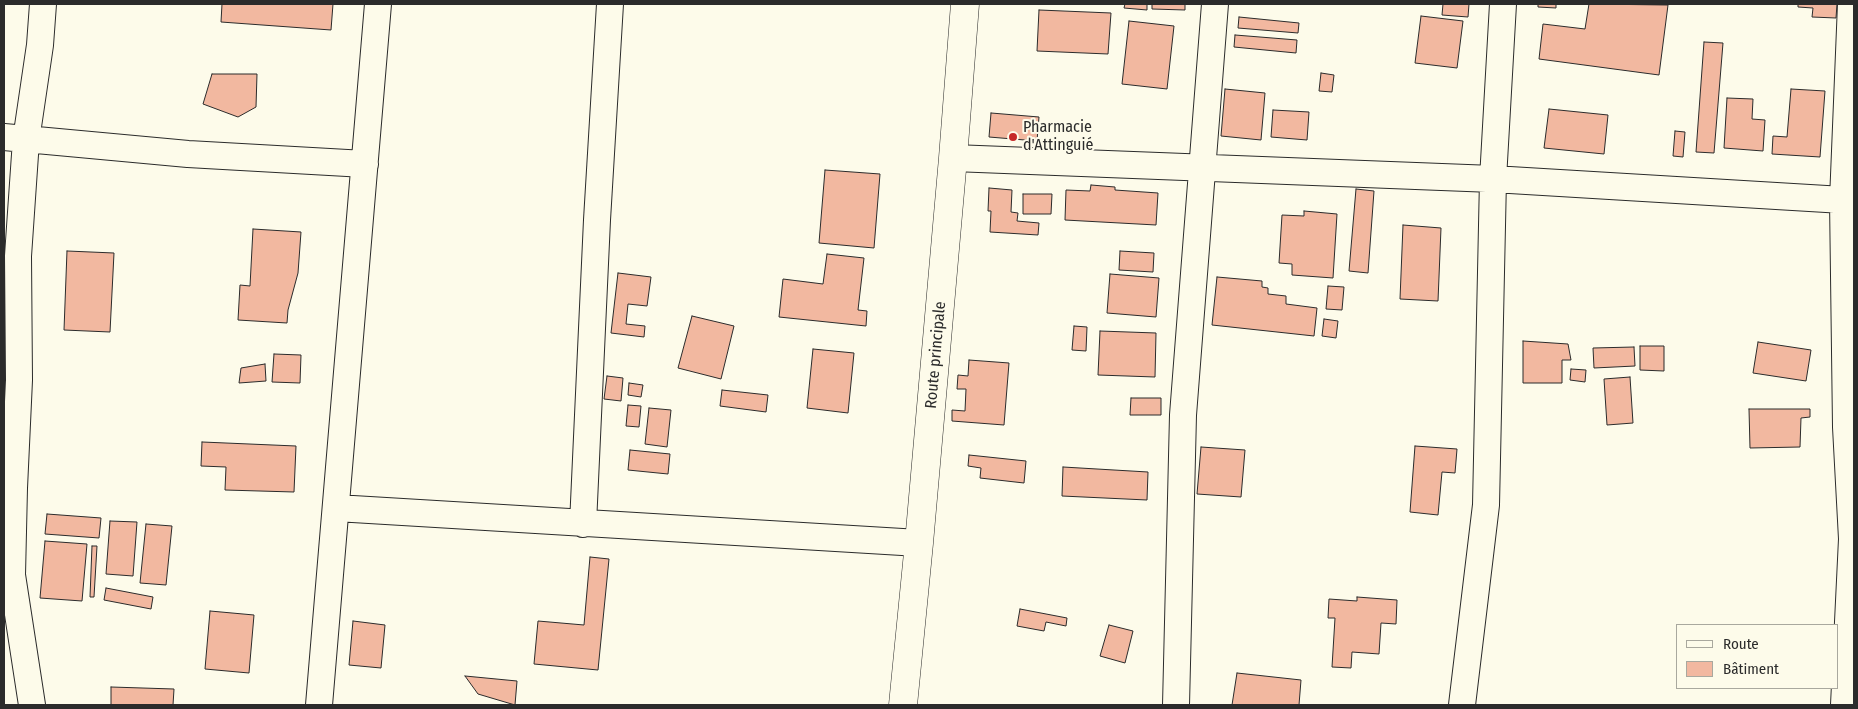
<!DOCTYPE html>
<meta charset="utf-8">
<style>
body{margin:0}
#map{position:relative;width:1858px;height:709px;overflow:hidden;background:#fdfbea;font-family:"Fira Sans Condensed",sans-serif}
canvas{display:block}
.frame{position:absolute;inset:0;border:5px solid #2b2b2b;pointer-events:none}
.legend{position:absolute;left:1676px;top:624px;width:162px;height:65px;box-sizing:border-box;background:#fdfbea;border:1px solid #a9a89e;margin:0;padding:6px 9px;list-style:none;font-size:15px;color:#2b2b2b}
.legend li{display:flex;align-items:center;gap:10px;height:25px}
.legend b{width:25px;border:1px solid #a9a89e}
</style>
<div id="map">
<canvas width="1858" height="709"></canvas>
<div class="frame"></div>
<ul class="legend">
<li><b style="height:6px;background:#fdfbea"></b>Route</li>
<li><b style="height:14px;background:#f2b8a0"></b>Bâtiment</li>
</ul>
</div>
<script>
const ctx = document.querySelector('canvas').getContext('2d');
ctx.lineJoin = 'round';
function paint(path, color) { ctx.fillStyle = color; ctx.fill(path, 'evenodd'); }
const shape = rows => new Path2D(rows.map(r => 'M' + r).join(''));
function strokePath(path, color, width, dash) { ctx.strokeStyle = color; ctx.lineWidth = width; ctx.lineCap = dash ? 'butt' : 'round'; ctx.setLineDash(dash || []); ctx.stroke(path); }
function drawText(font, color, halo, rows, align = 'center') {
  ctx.font = font + ' "Fira Sans Condensed",sans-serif'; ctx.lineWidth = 4; ctx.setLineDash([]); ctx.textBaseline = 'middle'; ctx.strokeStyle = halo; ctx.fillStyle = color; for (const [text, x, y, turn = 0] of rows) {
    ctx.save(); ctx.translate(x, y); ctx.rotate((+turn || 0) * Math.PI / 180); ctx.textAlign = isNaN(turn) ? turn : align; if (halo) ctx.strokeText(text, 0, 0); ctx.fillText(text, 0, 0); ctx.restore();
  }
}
const building = shape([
 [222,4,333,4,331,30,221,22,222,4],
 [1125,4,1147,4,1147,10,1124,8,1125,4],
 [1152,4,1185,4,1185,10,1152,9,1152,4],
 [1443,4,1469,4,1468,17,1442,15,1443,4],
 [1538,4,1556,4,1556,8,1538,7,1538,4],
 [1589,4,1668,5,1659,75,1539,59,1543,24,1585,29,1589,4],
 [1798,4,1837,4,1836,18,1812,17,1813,8,1798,7,1798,4],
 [1039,10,1111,13,1108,54,1037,51,1039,10],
 [1421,16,1463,21,1457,68,1415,63,1421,16],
 [1239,17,1299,23,1298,33,1238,28,1239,17],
 [1129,21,1174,26,1167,89,1122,84,1129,21],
 [1235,35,1297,40,1296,53,1234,47,1235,35],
 [1704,42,1723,43,1714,153,1696,152,1704,42],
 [1321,73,1334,75,1332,92,1319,91,1321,73],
 [212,74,257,74,256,107,238,117,203,104,212,74],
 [1225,89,1265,93,1261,140,1221,136,1225,89],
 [1791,89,1825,91,1820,157,1772,154,1773,136,1787,137,1791,89],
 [1727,98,1753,99,1752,119,1765,120,1763,151,1724,148,1727,98],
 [1549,109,1608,115,1604,154,1544,148,1549,109],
 [1273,110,1309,112,1307,140,1271,137,1273,110],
 [991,113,1039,117,1037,141,989,137,991,113],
 [1675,131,1685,132,1683,157,1673,156,1675,131],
 [825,170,880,174,874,248,819,243,825,170],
 [1091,185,1115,187,1115,190,1158,193,1156,225,1065,220,1066,190,1090,191,1091,185],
 [989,188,1012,190,1011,212,1018,213,1017,221,1039,223,1038,235,990,232,991,211,988,211,989,188],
 [1356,189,1374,191,1368,273,1349,271,1356,189],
 [1023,194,1052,194,1051,214,1023,214,1023,194],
 [1304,211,1337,214,1333,278,1292,275,1292,264,1279,263,1282,215,1304,216,1304,211],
 [1403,225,1441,228,1438,301,1400,299,1403,225],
 [253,229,301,232,298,273,288,310,287,323,238,320,240,285,250,286,253,229],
 [67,251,114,253,110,332,64,330,67,251],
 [1120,251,1154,253,1153,272,1119,270,1120,251],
 [827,254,864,258,858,310,867,311,866,326,779,317,783,279,823,284,827,254],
 [618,273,651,277,647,306,628,304,626,324,645,326,644,337,611,333,618,273],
 [1110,274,1159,278,1156,317,1107,313,1110,274],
 [1217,277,1262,281,1262,287,1268,288,1268,294,1286,296,1286,304,1317,308,1314,336,1212,325,1217,277],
 [1328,286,1344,287,1342,310,1326,309,1328,286],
 [692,316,734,326,721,379,678,368,692,316],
 [1324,319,1338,321,1336,338,1322,336,1324,319],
 [1074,326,1087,327,1086,351,1072,350,1074,326],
 [1100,331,1156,333,1155,377,1098,375,1100,331],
 [1523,341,1568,344,1571,360,1562,360,1562,383,1523,383,1523,341],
 [1758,342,1811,350,1806,381,1753,373,1758,342],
 [1640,346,1664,346,1664,371,1640,370,1640,346],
 [1634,347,1635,366,1594,368,1593,348,1634,347],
 [813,349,854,353,848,413,807,408,813,349],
 [274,354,301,355,300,383,272,382,274,354],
 [969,360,1009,363,1004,425,952,421,952,410,965,411,966,389,957,389,958,375,968,376,969,360],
 [265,364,266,381,239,383,241,368,265,364],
 [1571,369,1586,370,1585,382,1570,380,1571,369],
 [607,376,623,378,621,401,604,399,607,376],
 [1630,377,1633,423,1607,425,1604,379,1630,377],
 [629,383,643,385,641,397,628,395,629,383],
 [722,390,768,395,766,412,720,406,722,390],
 [1131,398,1161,398,1161,415,1130,415,1131,398],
 [628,405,641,406,639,427,626,426,628,405],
 [649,408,671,410,667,447,645,444,649,408],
 [1749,409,1810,409,1810,417,1801,418,1800,447,1750,448,1749,409],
 [202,442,296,446,294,492,225,490,226,467,201,466,202,442],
 [1415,446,1457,449,1455,473,1442,472,1438,515,1410,512,1415,446],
 [1201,447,1245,450,1241,497,1197,494,1201,447],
 [630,450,670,454,668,474,628,470,630,450],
 [969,455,1026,461,1024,483,980,478,981,468,968,466,969,455],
 [1063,467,1148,472,1147,500,1062,496,1063,467],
 [47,514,101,518,99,538,45,534,47,514],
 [110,521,137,522,133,576,106,574,110,521],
 [146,524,172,526,166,585,140,583,146,524],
 [45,541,87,544,82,601,40,598,45,541],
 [92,546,97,546,94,597,90,597,92,546],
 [590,557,609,559,598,670,534,664,538,621,584,625,590,557],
 [106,588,153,597,151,609,104,600,106,588],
 [1357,597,1397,600,1396,624,1381,623,1379,654,1352,652,1351,668,1332,667,1335,618,1328,618,1329,599,1357,601,1357,597],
 [1020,609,1067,618,1066,626,1046,622,1044,631,1017,626,1020,609],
 [210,611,254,615,249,673,205,669,210,611],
 [353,621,385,625,381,668,349,665,353,621],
 [1109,625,1133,631,1125,663,1100,656,1109,625],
 [1237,673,1301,680,1299,705,1232,705,1237,673],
 [465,676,517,681,515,705,478,694,465,676],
 [111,687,174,689,173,705,111,705,111,687]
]);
paint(building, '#f2b8a0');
strokePath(building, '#2b2b2b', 1);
const street = shape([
 [4,137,188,154,365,164],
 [953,158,1493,179,1843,200],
 [336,508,919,543],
 [583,524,597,220,610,4],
 [32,705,12,575,14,488,19,380,18,256,26,140,40,45,43,4],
 [319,705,378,4],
 [1176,705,1183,415,1215,4],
 [1462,705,1486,505,1493,179,1503,4],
 [1844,705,1852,539,1846,427,1843,200,1851,4]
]);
const secondary = shape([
 [903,705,919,543,953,158,965,4]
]);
strokePath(street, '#2b2b2b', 28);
strokePath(secondary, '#2b2b2b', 29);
strokePath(street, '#fdfbea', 26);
strokePath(secondary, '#fdfbea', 28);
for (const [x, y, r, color] of [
 [1013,137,5,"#c62828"]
]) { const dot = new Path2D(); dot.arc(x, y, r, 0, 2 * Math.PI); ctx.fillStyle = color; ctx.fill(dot); strokePath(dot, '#fdfbea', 2); }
drawText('16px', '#2b2b2b', '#fdfbea', [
 ["Pharmacie",1023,128],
 ["d'Attinguié",1023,146]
], 'left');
drawText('16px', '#2b2b2b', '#fdfbea', [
 ["Route principale",936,355,-85]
]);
</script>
